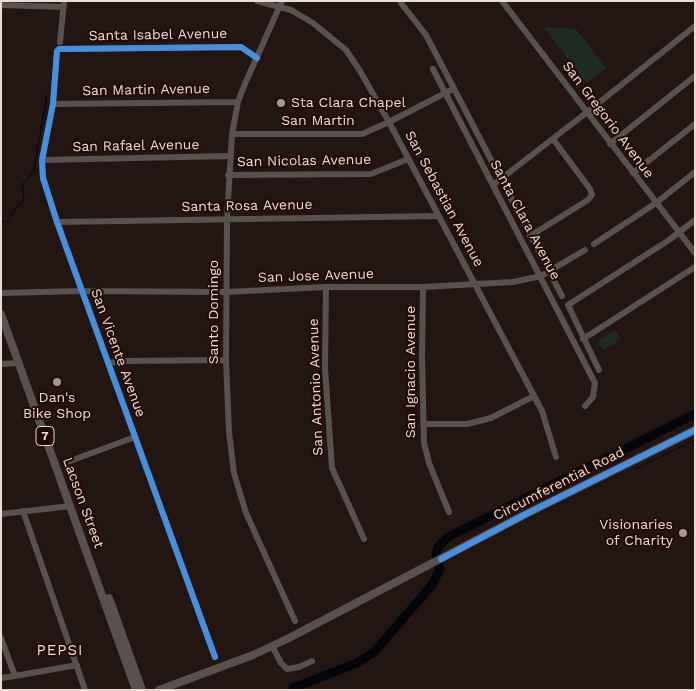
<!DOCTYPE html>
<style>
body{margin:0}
#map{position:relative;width:696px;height:691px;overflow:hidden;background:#231612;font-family:"Work Sans",sans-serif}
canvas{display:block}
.frame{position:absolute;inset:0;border:2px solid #ecdad4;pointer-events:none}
</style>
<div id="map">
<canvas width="696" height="691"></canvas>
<div class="frame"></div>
</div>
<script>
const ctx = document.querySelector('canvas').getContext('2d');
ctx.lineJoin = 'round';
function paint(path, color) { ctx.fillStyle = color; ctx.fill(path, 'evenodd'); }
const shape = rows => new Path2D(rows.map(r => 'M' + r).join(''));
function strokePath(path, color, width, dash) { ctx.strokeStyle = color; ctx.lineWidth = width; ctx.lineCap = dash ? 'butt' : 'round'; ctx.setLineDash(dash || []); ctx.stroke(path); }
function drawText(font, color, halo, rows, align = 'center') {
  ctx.font = font + ' "Work Sans",sans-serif'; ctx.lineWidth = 4; ctx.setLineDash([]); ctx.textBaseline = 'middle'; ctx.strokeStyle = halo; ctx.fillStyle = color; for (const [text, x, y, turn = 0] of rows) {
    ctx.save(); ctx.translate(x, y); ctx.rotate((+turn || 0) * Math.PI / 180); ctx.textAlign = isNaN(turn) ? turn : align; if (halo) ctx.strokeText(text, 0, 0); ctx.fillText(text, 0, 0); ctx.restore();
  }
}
paint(shape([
 [544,27,576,29,606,68,586,83],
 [615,330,621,339,604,350,598,341]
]), '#1e2b23');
strokePath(shape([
 [20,1,21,2],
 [1,220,5,222,9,221,14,210,23,202,24,196,22,184,28,179,34,169,47,95],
 [635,469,695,440]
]), '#03070c', 1);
strokePath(shape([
 [293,690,293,688,357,663,374,652,432,585,440,569,436,553,439,546,448,537,695,414]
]), '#03070c', 9);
strokePath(shape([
 [257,1,291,10,313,23,346,50,360,71,389,122,542,411,556,457],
 [282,1,244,86,238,102,232,134,227,219,226,360,229,432,234,473,246,513,295,621],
 [502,1,695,253],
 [401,3,426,35,562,296],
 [1,5,64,7],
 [60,42,64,1],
 [433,69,595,383,593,397,585,406],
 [53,104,238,102],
 [232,134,362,134,389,122,453,89],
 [610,144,695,76],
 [42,160,230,156],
 [633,173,695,124],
 [228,175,371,174,408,159],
 [493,185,586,113,695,26],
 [57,222,438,216],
 [530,236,588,200,592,195,590,189,553,139],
 [594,244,656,203,695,172],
 [326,287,325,368,332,468,364,539],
 [423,287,422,357,424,443,429,463,449,512],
 [1,293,82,291,226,292,326,287,423,287,513,282,541,276,585,250],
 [583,339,695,267],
 [108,363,124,361,226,360],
 [1,364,18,363],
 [599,370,568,305,669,240,695,220],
 [423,424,467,424,491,418,534,396],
 [70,461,135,437],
 [23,511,85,690],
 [1,514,71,506],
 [1,638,15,676,1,678],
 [272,646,281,663,287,669,299,667,312,661],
 [215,657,57,222,43,178,42,160,53,104,57,51,59,49,241,47,257,58],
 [15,676,77,665]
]), '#58514e', 6);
strokePath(shape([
 [1,314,136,690],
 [109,598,142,690],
 [159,690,253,655,289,638,526,514,695,430]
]), '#5a514e', 8);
strokePath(shape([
 [441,559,526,514,695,430],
 [215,657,57,222,43,178,42,160,53,104,57,51,59,49,241,47,257,58]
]), '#468fdf', 6);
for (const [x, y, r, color] of [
 [281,103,5,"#a69590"],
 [57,382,5,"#a69590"],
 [683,533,5,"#a69590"]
]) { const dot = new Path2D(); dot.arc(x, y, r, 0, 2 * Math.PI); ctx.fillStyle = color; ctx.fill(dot); strokePath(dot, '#210a03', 2); }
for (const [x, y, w] of [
 [45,436,18]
]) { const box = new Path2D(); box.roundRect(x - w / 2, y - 9.5, w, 19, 4); ctx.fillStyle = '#210a03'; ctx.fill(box); strokePath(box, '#ecdad4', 1); }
drawText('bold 12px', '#ecdad4', null, [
 ["7",45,436]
]);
drawText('14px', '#ecdad4', '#210a03', [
 ["Santa Isabel Avenue",158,35,-1],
 ["San Martin Avenue",146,90,-1],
 ["San Gregorio Avenue",608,120,53],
 ["San Martin",318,121],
 ["San Rafael Avenue",136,146,-1],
 ["San Nicolas Avenue",304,161,-1],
 ["San Sebastian Avenue",444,199,62],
 ["Santa Rosa Avenue",247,206,-1],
 ["Santa Clara Avenue",525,220,62],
 ["San Jose Avenue",316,276,-2],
 ["Santo Domingo",214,312,-90],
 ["San Vicente Avenue",118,353,70],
 ["San Ignacio Avenue",411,372,-90],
 ["San Antonio Avenue",316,387,-92],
 ["Circumferential Road",559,484,-27],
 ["Lacson Street",83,503,70]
]);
drawText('14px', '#ecdad4', '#210a03', [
 ["Sta Clara Chapel",291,103],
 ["Dan's",57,398,"center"],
 ["Bike Shop",57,414,"center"],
 ["Visionaries",673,525,"right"],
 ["of Charity",673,541,"right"]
], 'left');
ctx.letterSpacing = '1px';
drawText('15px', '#ecdad4', '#210a03', [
 ["PEPSI",60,651]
]);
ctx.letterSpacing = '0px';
</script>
